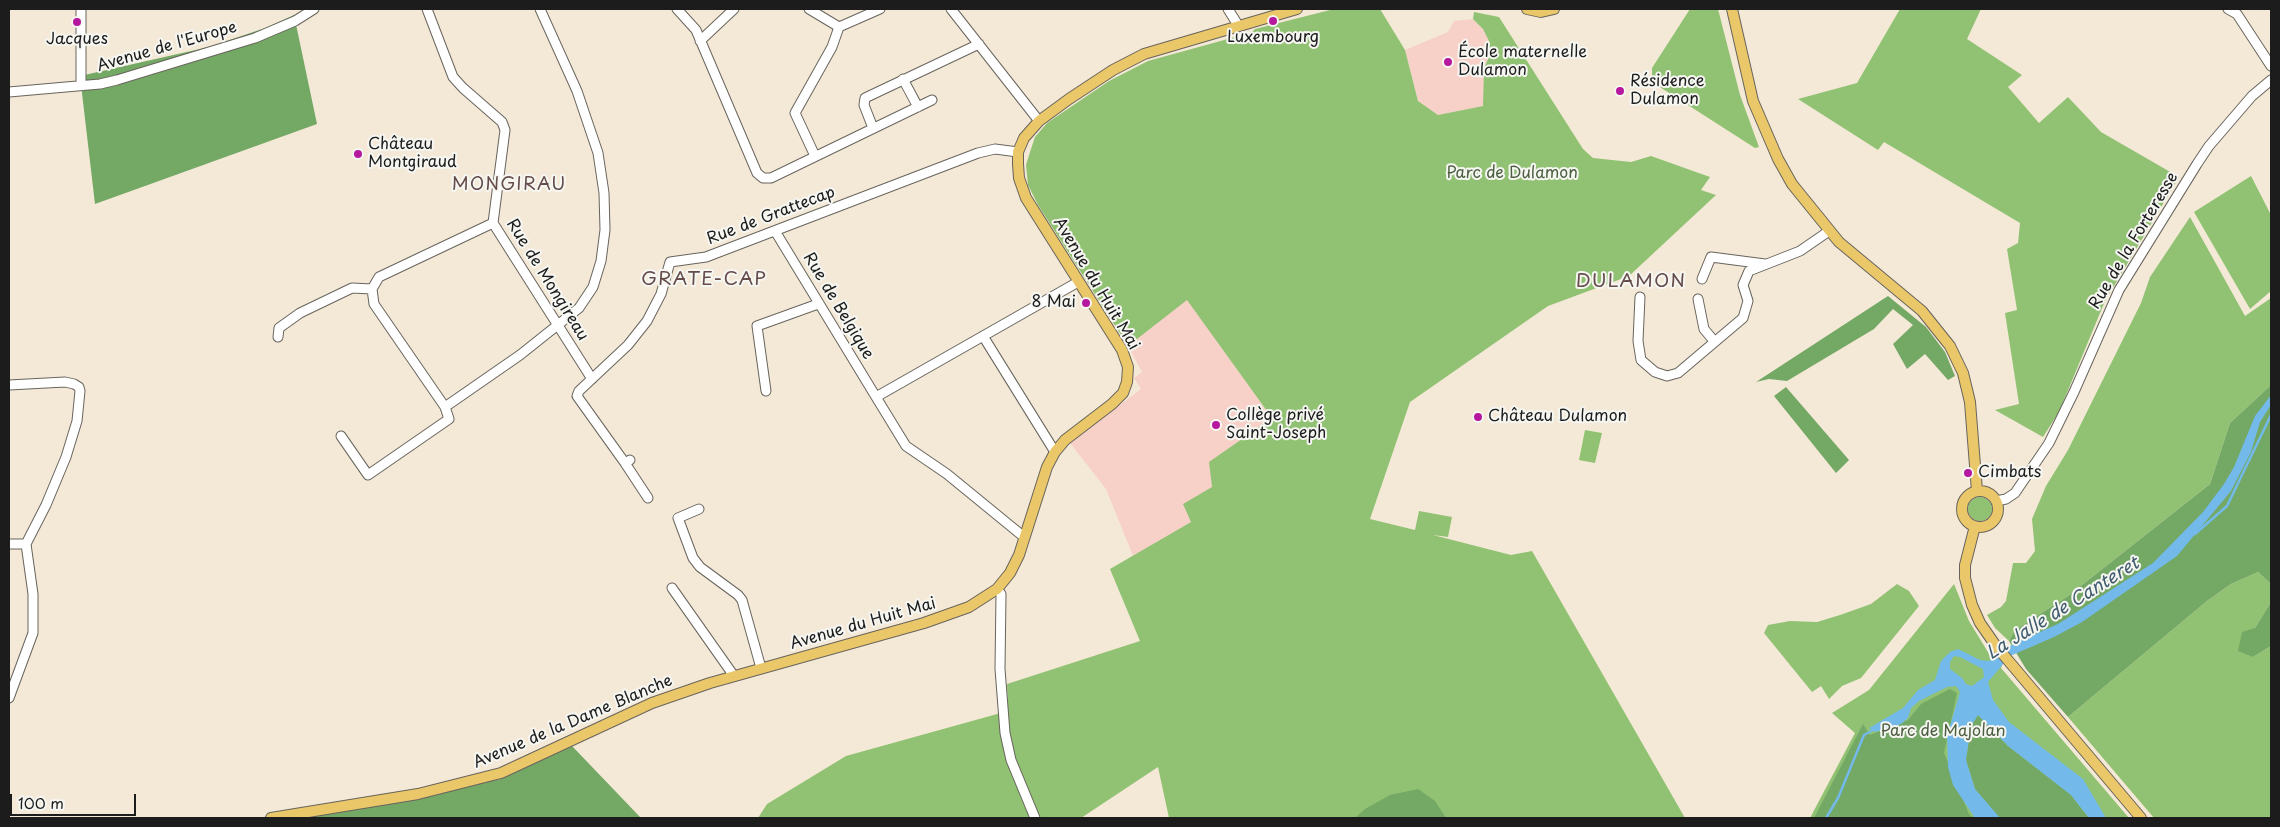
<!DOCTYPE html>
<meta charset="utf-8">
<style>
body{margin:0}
#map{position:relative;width:2280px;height:827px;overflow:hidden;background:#f4e9d7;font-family:"Playpen Sans",sans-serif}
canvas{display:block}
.frame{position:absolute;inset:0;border:10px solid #1c1c1c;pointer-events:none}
.scale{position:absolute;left:10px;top:794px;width:126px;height:22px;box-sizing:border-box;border:2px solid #1c1c1c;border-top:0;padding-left:6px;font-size:15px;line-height:18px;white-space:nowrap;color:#1c1c1c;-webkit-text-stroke:4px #f6f6f2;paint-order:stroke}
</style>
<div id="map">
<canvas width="2280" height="827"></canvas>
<div class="frame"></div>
<div class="scale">100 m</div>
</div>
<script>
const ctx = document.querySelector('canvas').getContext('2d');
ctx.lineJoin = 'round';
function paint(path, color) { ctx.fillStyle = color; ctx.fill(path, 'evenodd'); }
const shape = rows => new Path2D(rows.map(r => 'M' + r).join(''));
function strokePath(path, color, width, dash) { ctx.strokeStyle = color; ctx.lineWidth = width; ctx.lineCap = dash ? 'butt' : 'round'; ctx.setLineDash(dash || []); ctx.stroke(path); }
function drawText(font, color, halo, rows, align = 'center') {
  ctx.font = font + ' "Playpen Sans",sans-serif'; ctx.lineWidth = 4; ctx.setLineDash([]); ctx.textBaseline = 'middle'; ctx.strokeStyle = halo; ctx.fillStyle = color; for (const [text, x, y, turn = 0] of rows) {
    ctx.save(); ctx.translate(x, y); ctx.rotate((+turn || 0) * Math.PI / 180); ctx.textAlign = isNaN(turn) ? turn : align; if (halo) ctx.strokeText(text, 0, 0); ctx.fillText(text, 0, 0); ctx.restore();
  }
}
paint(shape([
 [1473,19,1483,29,1489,41,1489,57,1484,68,1484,106,1438,115,1418,101,1405,50,1448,32,1454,21],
 [1187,299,1272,418,1210,462,1212,487,1191,522,1133,556,1106,489,1070,443,1141,389,1134,378,1142,372,1128,346]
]), '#f7d1c8');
paint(shape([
 [1334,9,1380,9,1405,50,1418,101,1438,115,1483,106,1484,68,1489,57,1489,41,1483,29,1473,19,1474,12,1499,17,1583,149,1593,158,1631,162,1651,156,1710,177,1701,190,1716,195,1629,276,1548,306,1410,402,1370,519,1415,530,1419,511,1452,517,1448,537,1433,535,1511,555,1532,551,1685,818,1169,818,1158,767,1081,818,758,818,767,804,846,756,1008,711,1007,684,1140,641,1110,569,1191,522,1183,504,1212,487,1209,462,1272,418,1187,300,1128,346,1038,205,1028,185,1026,165,1030,152,1035,137,1047,123,1109,81,1148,61,1235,37,1243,42,1252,39,1252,32,1255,29],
 [1690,9,1718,9,1740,95,1759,147,1755,148,1652,82,1652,68],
 [1900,9,1981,9,1967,39,2022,75,2008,87,2039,123,2068,97,2101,132,2179,177,2105,301,2059,412,2043,437,1995,410,2019,404,2005,313,2017,310,2007,249,2018,243,2020,223,1884,142,1878,150,1798,99,1857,83],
 [2251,176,2271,215,2271,291,2250,309,2194,212],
 [2190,217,2245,316,2271,298,2271,385,2230,423,2210,484,2068,596,2015,630,2009,641,1995,628,1987,615,2001,607,2006,601,2013,563,2026,563,2035,551,2032,519,2046,486,2068,450,2141,303,2150,277],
 [1585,430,1602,433,1595,463,1579,460],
 '1968 509a12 12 0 1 1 24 0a12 12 0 1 1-24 0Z',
 [2258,572,2271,584,2271,602,2255,628,2253,657,2271,646,2271,818,2154,818,2068,717,2207,601,2231,584],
 [1897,584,1909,591,1919,606,1861,678,1842,686,1829,699,1821,686,1812,692,1764,633,1768,625,1790,621,1817,622,1840,615,1871,604],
 [1954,584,1969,621,1991,657,1994,657,2002,666,2001,668,2129,818,1810,818,1855,733,1832,713,1869,690]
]), '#91c273');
paint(shape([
 [294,15,317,124,95,204,80,76,209,47,265,28],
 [1888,296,1926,327,1945,352,1955,376,1948,380,1925,354,1907,369,1893,344,1913,325,1893,309,1874,329,1787,381,1769,379,1756,382],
 [2271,385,2271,584,2258,572,2231,584,2207,601,2068,717,2026,669,2009,641,2015,630,2068,596,2210,484,2230,423],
 [1786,387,1849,460,1836,473,1774,396],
 [2271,602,2271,646,2253,657,2238,651,2242,632,2255,628],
 [1950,689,1957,693,1944,753,1969,814,1973,818,1814,818,1863,724,1870,735,1908,720,1921,704],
 [1978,715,2008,746,2071,795,2089,818,2000,818,1996,815,1975,789,1966,760,1971,726],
 [572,746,641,818,302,818,501,779],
 [1418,789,1435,801,1446,818,1355,818,1365,809,1390,795]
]), '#74a865');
paint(shape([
 [2271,395,2271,405,2260,422,2251,452,2231,491,2177,556,2082,622,2054,637,2010,656,1988,682,1993,700,2009,722,2083,779,2106,818,2089,818,2071,795,2008,746,1978,715,1971,726,1966,760,1975,789,2000,818,1975,818,1953,785,1948,767,1947,736,1960,692,1956,686,1947,687,1919,701,1911,708,1908,718,1901,724,1875,732,1869,728,1903,708,1918,690,1935,680,1941,661,1950,652,1958,649,1980,660,1989,661,2013,644,2058,624,2153,563,2203,512,2224,484,2234,467,2255,416],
 [1954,656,1960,657,1983,669,1984,677,1972,686,1966,684,1962,678,1950,669,1950,662]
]), '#73baea');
strokePath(shape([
 [2195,534,2227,506,2271,415],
 [1826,818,1838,798,1864,735,1875,729]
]), '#73baea', 2.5);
const minor = shape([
 [81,9,81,84],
 [427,9,453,77,463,88,502,122,505,130,493,223,592,379],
 [677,9,696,30,757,173,763,178,771,178,932,100],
 [809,9,839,27],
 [951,9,1039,121],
 [1228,9,1238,25],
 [2228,9,2237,14,2271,66],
 [839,27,880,9],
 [700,41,734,9],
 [903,79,918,107],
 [9,92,100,84,117,80,255,38,295,21,314,9],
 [873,128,864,105,865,98,979,44],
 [815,156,795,113,832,47,839,27],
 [493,223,379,277,372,289,374,304,445,407,520,355,579,308,593,287,601,261,605,230,604,193,598,153,577,91,540,9],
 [775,231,876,397],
 [1702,279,1711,257,1765,264],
 [1640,297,1638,341,1641,360,1655,372,1667,376,1678,373,1743,318,1748,301,1743,285,1749,271,1800,251,1829,231],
 [1698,299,1704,329,1714,341],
 [983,336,1055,452],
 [278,337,279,328,300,313,352,288,372,289],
 [9,385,65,382,74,384,79,387,80,391,77,421,66,457,46,505,26,544],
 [766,391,757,326,818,304],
 [341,436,368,475,449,419,445,407],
 [630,460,625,463,577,396,579,391,628,345,647,321,661,294,670,262,706,257,978,153,995,149,1018,152],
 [625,463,648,498],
 [1996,501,2006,499,2015,493,2049,443,2074,392,2119,290,2197,164,2209,146,2252,96,2271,80],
 [699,509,678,518,693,558,700,567,738,595,742,600,761,668],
 [1024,537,947,474,906,446,876,397,1078,282],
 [9,544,26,544,33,594,33,633,9,698],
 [672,588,734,676],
 [997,589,1001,594,1000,669,1005,733,1011,760,1035,818]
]);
const major = shape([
 [1527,9,1541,12,1554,9],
 [1732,9,1753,101,1778,159,1792,184,1839,242,1922,311,1950,346,1963,373,1970,402,1977,491],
 '1962 509a18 18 0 1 1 36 0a18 18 0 1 1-36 0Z',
 [1975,526,1965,565,1965,578,1972,605,1980,623,1996,646,2141,818],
 [271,818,418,794,501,773,652,703,710,683,924,623,969,607,997,589,1010,573,1019,555,1047,467,1055,452,1065,440,1112,404,1123,393,1127,382,1128,367,1122,350,1026,198,1019,178,1018,164,1018,152,1024,138,1039,121,1069,99,1113,70,1144,54,1297,9]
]);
strokePath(minor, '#68645d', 11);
strokePath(major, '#68645d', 12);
strokePath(minor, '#fff', 9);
strokePath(major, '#eac769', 10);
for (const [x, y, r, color] of [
 [1273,21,5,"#b5179e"],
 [77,22,5,"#b5179e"],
 [1448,62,5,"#b5179e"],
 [1620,91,5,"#b5179e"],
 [358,154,5,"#b5179e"],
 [1086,303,5,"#b5179e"],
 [1478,417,5,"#b5179e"],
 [1216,425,5,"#b5179e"],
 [1968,473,5,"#b5179e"]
]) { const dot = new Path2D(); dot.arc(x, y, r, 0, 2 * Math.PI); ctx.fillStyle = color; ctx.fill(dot); strokePath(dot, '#f6f6f2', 2); }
drawText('16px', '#1c1c1c', '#f6f6f2', [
 ["Luxembourg",1273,38,"center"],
 ["Jacques",77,40,"center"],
 ["École maternelle",1458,53],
 ["Dulamon",1458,71],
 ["Résidence",1630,82],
 ["Dulamon",1630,100],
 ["Château",368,145],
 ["Montgiraud",368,163],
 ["8 Mai",1076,303,"right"],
 ["Collège privé",1226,416],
 ["Saint-Joseph",1226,434],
 ["Château Dulamon",1488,417],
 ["Cimbats",1978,473]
], 'left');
drawText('16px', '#1c1c1c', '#f6f6f2', [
 ["Avenue de l'Europe",167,47,-16],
 ["Rue de Grattecap",771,216,-21],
 ["Rue de la Forteresse",2134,241,-59],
 ["Rue de Mongireau",547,280,58],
 ["Avenue du Huit Mai",1096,284,59],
 ["Rue de Belgique",838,306,59],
 ["Avenue du Huit Mai",863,624,-16],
 ["Avenue de la Dame Blanche",573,722,-23]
]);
drawText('16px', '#4b5e3f', '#f6f6f2', [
 ["Parc de Dulamon",1512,174],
 ["Parc de Majolan",1943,732]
]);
ctx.letterSpacing = '1px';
drawText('18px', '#654c4a', '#f6f6f2', [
 ["MONGIRAU",509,185]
]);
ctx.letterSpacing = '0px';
drawText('italic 18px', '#3f5b6e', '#f6f6f2', [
 ["La Jalle de Canteret",2063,609,-32]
]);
ctx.letterSpacing = '1px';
drawText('19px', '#654c4a', '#f6f6f2', [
 ["GRATE-CAP",704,280],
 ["DULAMON",1631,282]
]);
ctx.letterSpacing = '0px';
</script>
